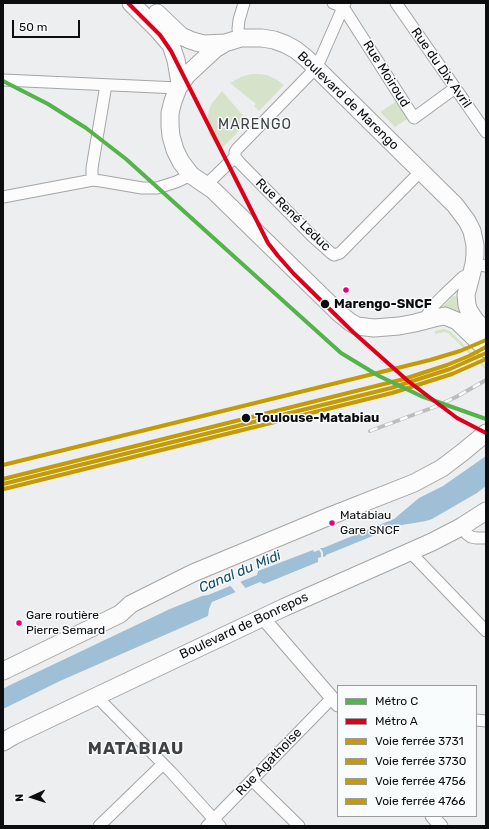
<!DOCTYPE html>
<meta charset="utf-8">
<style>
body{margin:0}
#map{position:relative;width:489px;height:829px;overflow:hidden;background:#edeeef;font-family:Rubik,sans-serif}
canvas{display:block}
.frame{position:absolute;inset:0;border:4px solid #0c0d0e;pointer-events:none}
.legend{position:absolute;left:337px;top:685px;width:140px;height:132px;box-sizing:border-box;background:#f9fcfd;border:1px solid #9a9c9d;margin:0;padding:5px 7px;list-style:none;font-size:12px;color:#0c0d0e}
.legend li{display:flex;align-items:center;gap:8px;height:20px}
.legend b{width:20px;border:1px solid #9a9c9d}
.north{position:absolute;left:12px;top:777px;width:40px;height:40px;-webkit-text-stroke:3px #f9fcfd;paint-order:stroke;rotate:267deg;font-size:11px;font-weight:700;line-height:16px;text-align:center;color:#0c0d0e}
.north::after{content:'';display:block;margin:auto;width:14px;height:18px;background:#0c0d0e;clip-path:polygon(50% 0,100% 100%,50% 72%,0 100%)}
.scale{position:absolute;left:12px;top:20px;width:68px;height:18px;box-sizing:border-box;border:2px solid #0c0d0e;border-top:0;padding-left:5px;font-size:12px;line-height:14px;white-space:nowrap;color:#0c0d0e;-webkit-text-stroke:3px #f9fcfd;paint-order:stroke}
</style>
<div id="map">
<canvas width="489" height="829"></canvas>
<div class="frame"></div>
<ul class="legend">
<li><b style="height:5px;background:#54b34b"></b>Métro C</li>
<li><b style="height:5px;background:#db001b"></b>Métro A</li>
<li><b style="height:5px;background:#c49b01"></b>Voie ferrée 3731</li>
<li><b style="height:5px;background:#c49b01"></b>Voie ferrée 3730</li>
<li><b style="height:5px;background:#c49b01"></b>Voie ferrée 4756</li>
<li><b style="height:5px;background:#c49b01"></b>Voie ferrée 4766</li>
</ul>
<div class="north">N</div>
<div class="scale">50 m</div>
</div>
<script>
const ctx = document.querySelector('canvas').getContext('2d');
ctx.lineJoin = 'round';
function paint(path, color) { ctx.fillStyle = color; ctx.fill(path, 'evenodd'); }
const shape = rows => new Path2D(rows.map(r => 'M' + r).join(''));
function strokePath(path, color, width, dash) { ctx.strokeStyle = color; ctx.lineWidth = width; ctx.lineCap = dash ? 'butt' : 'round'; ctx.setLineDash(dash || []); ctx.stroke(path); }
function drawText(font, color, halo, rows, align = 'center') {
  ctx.font = font + ' Rubik,sans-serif'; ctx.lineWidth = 3; ctx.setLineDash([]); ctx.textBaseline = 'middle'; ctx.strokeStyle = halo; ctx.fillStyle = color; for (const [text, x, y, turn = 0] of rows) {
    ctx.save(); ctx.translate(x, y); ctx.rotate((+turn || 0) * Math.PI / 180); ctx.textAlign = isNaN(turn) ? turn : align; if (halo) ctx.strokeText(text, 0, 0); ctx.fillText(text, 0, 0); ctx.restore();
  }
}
paint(shape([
 [251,74,259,74,267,75,277,80,284,85,259,111,254,106,256,104,230,83,241,77],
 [222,91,244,117,246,115,250,120,220,150,213,141,209,134,207,121,209,110,212,103],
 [397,101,409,118,395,127,380,112],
 [453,296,461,297,462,314,442,309,442,307],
 [444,329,450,331,486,367,486,370,448,333,445,332,435,334,435,331]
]), '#d6e2ca');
paint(shape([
 [486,456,486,486,477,493,432,519,426,521,396,526,382,533,381,528,379,525,394,519,419,498,443,486],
 [377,526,380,529,380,533,326,555,326,556,323,557,323,552,320,548,323,548],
 [313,550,314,552,319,550,321,553,321,557,318,558,318,562,264,584,260,582,212,602,211,604,209,609,208,616,60,681,3,709,3,689,8,686,170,609,202,596,208,595,257,575,258,571]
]), '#9fbfd6');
paint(shape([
 [239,580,247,590,237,594,229,584]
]), '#edeeef');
const minor = shape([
 [333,3,343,7],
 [345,3,320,60,310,74,237,149,235,152,235,157,239,162,313,237,331,253,334,255,340,253,421,171],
 [396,3,486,132],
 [343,7,414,118,455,88],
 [241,38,238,29,239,20,244,3],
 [3,80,178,88],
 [93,180,92,174,92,168,106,85],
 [206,185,235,157],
 [3,197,93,180,101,181,142,188,157,188,176,182,191,175],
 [474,264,486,266],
 [423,321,433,306,444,295,463,277,471,274],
 [461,527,467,534,471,537,476,538,486,538],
 [410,552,486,631],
 [96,696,171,772,220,826],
 [476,720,486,721],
 [252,780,299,826],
 [99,826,163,764],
 [207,826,332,698]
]);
const tertiary = shape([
 [263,618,338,705],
 [432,816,441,826]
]);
const primary = shape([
 [131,3,156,28,171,45,176,60,180,83],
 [157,13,181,36,190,40,196,42,204,44,225,43],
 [486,332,475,320,469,311,467,305,466,295,474,264,475,255,475,245,472,231,467,221,455,205,307,59,296,50,285,44,274,40,262,38,241,38,225,43,215,49,187,75,178,88,173,101,170,113,170,126,171,136,175,150,181,162,191,175,213,190,339,313,350,322,357,326,374,328,399,326,415,323,434,318,445,316,457,321,486,349],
 [3,671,120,614,131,604,193,573,330,516,414,483,442,468,463,452,486,433],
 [3,742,13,736,38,724,285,607,432,542,461,527,486,511]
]);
strokePath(minor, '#a4a5a6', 13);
strokePath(tertiary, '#a4a5a6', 15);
strokePath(primary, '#a4a5a6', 19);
strokePath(minor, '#fcfcfd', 11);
strokePath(tertiary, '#fcfcfd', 13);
strokePath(primary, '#fcfcfd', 17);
const rail = shape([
 [370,431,437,406,456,397,486,380]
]);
strokePath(rail, '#bdbdbe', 4);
strokePath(rail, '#f9fcfd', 2.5, [8]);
strokePath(shape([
 [3,465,430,360,460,351,486,340]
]), '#c49b01', 4);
strokePath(shape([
 [3,479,404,379,447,365,469,356,486,347]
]), '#c49b01', 4);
strokePath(shape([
 [3,484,391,388,450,369,486,353]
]), '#c49b01', 4);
strokePath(shape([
 [4,489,392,393,452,374,486,359]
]), '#c49b01', 4);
strokePath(shape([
 [3,81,48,104,86,128,126,159,341,353,379,376,421,396,486,419]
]), '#54b34b', 4);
strokePath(shape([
 [128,3,160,35,171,51,268,243,278,256,294,274,353,332,408,381,457,418,486,433]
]), '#db001b', 4);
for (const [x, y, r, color] of [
 [346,290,3.5,"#e5007d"],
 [325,304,5,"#0c0d0e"],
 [246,418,5,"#0c0d0e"],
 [332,523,3.5,"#e5007d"],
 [19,623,3.5,"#e5007d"]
]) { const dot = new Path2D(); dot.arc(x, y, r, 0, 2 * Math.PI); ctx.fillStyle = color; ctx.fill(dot); strokePath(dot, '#f9fcfd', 1.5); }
drawText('12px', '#0c0d0e', '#f9fcfd', [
 ["Matabiau",340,516],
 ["Gare SNCF",340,531],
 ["Gare routière",26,616],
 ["Pierre Semard",26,631]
], 'left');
drawText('13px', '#0c0d0e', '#f9fcfd', [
 ["Rue du Dix Avril",441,68,55],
 ["Rue Moiroud",386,74,58],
 ["Boulevard de Marengo",348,101,44],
 ["Rue René Leduc",293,215,44],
 ["Boulevard de Bonrepos",244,626,-25],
 ["Rue Agathoise",269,762,-46]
]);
drawText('bold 13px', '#0c0d0e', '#f9fcfd', [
 ["Marengo-SNCF",334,304],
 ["Toulouse-Matabiau",255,418]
], 'left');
ctx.letterSpacing = '1px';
drawText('14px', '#3f4143', '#f9fcfd', [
 ["MARENGO",255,125]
]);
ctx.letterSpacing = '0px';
drawText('italic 14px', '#134c6d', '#f9fcfd', [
 ["Canal du Midi",240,572,-23]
]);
ctx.letterSpacing = '1px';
drawText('bold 17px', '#3f4143', '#f9fcfd', [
 ["MATABIAU",136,749]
]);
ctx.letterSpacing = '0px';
</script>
